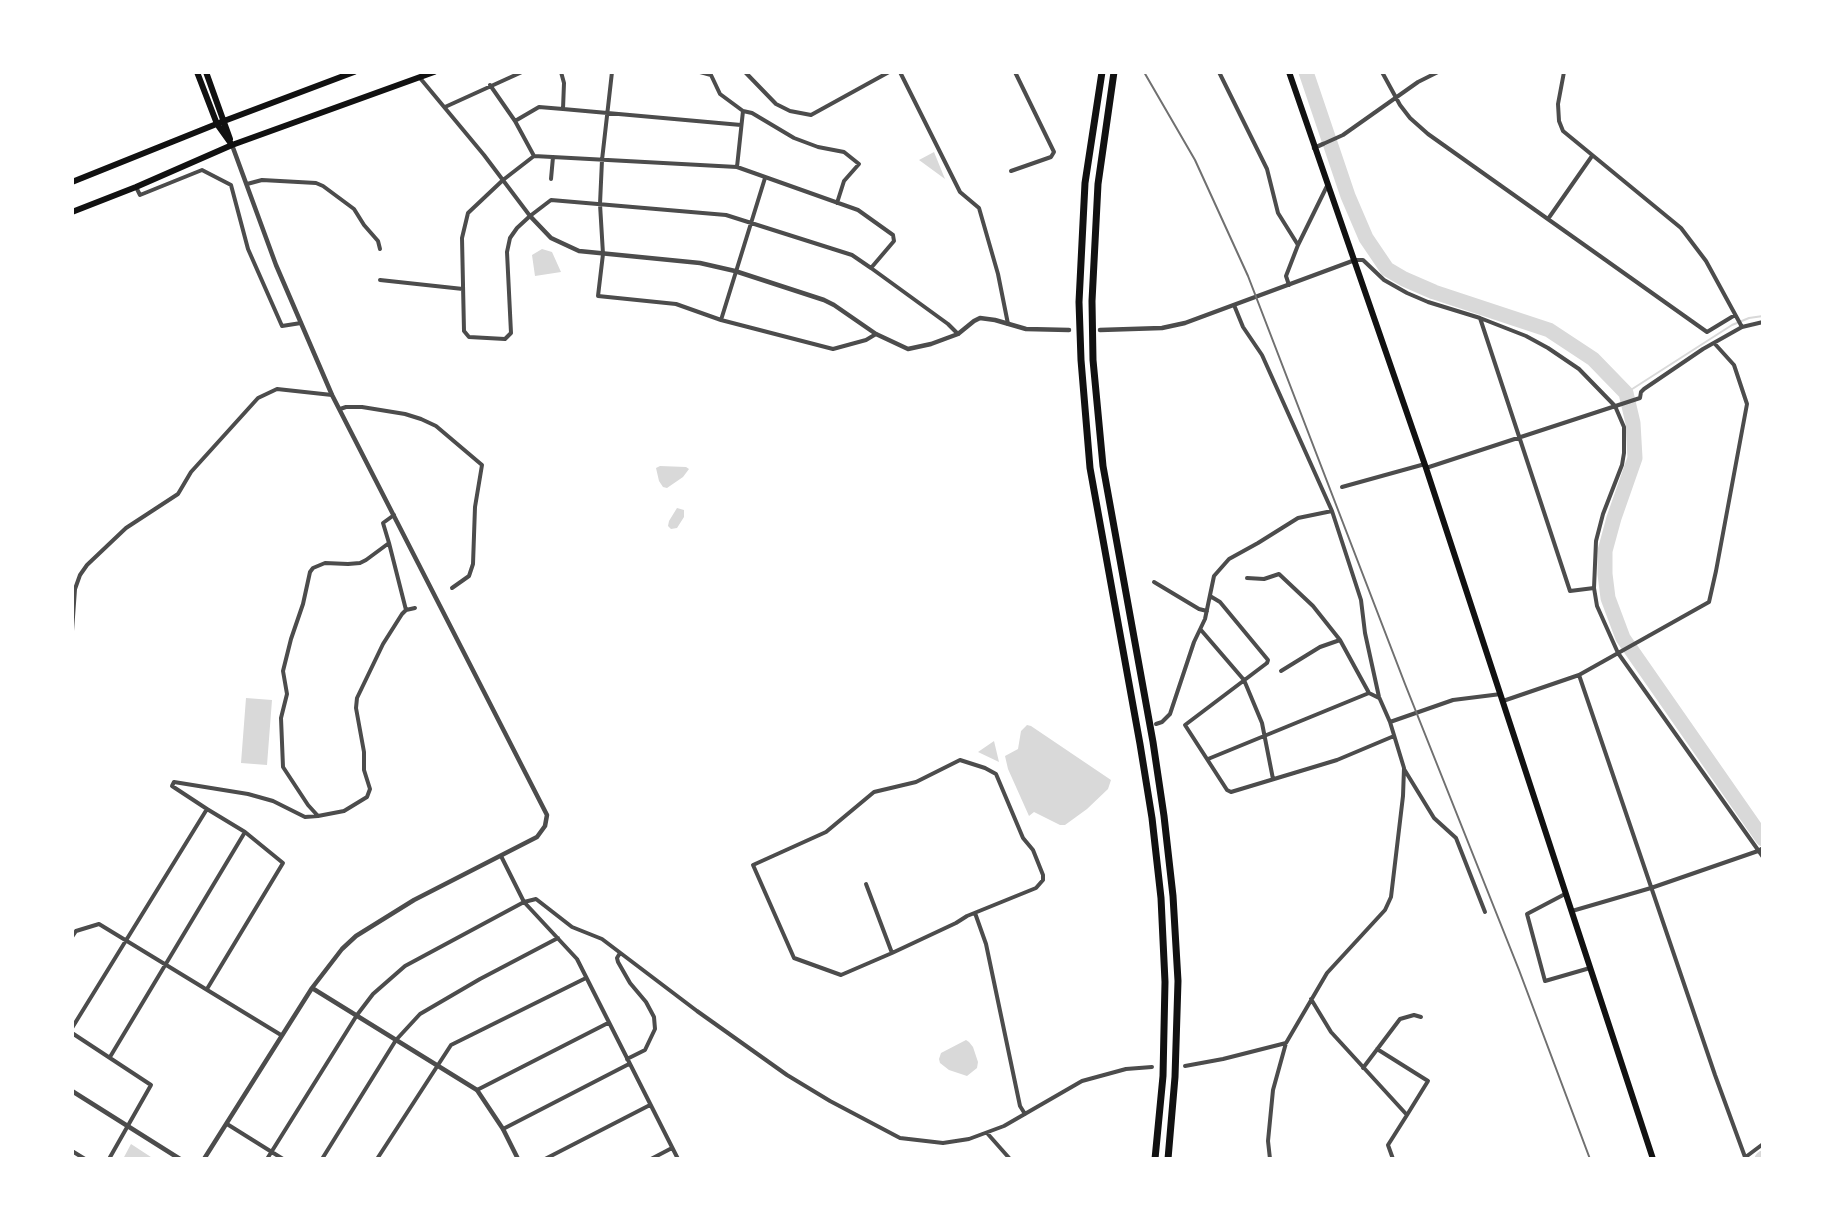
<!DOCTYPE html>
<style>
body{margin:0}
#map{position:relative;width:1835px;height:1231px;overflow:hidden;background:#fff;font-family:Raleway,sans-serif}
canvas{display:block}
.frame{position:absolute;inset:0;border:74px solid #fff;pointer-events:none}
</style>
<div id="map">
<canvas width="1835" height="1231"></canvas>
<div class="frame"></div>
</div>
<script>
const ctx = document.querySelector('canvas').getContext('2d');
ctx.lineJoin = 'round';
function paint(path, color) { ctx.fillStyle = color; ctx.fill(path, 'evenodd'); }
const shape = rows => new Path2D(rows.map(r => 'M' + r).join(''));
function strokePath(path, color, width, dash) { ctx.strokeStyle = color; ctx.lineWidth = width; ctx.lineCap = dash ? 'butt' : 'round'; ctx.setLineDash(dash || []); ctx.stroke(path); }
paint(shape([
 [934,152,945,179,919,160],
 [542,249,552,252,561,272,535,276,532,255],
 [660,466,686,467,689,469,683,477,667,488,663,487,659,481,656,468],
 [677,508,684,510,684,517,677,528,671,529,668,526,669,521],
 [246,698,272,700,267,765,241,763],
 [1027,725,1031,726,1111,780,1108,789,1087,809,1065,825,1060,825,1034,812,1029,816,1008,769,1005,756,1018,749,1021,731],
 [994,741,999,762,978,752],
 [966,1040,969,1042,973,1047,978,1062,977,1068,967,1076,949,1070,940,1063,939,1059,941,1053],
 [131,1144,154,1159,123,1159]
]), '#d9d9d9');
strokePath(shape([
 [1626,393,1732,325,1749,318,1763,316]
]), '#d9d9d9', 2);
strokePath(shape([
 [1306,72,1348,196,1366,238,1387,269,1404,279,1434,292,1549,330,1593,359,1626,393,1633,423,1635,458,1614,518,1605,551,1605,574,1608,598,1623,638,1763,839],
 [1762,1159,1763,1158]
]), '#d9d9d9', 15);
strokePath(shape([
 [561,72,564,83,563,109,741,125],
 [612,72,602,160,600,204,603,254,598,296,676,304,721,320,833,349,866,340,876,334],
 [700,72,711,75,720,94,743,111,752,113,794,138,818,147,844,152,859,164,844,181,837,203],
 [745,72,776,104,790,111,811,115,889,72],
 [900,72,960,192,979,208,998,274,1008,324],
 [1219,72,1267,169,1278,213,1298,245],
 [1382,72,1400,105,1410,118,1428,134,1707,332,1735,315],
 [1564,72,1558,104,1559,121,1563,131,1681,228,1706,261,1742,327],
 [420,78,484,155,530,216],
 [490,85,515,121,534,156],
 [445,107,522,72],
 [515,121,539,107,563,109],
 [1323,144,1343,135,1418,82,1438,72],
 [737,167,743,111],
 [1011,171,1051,157,1054,152,1015,72],
 [551,179,553,157],
 [247,184,262,180,316,183,323,186,354,209,364,225,378,241,380,249],
 [136,187,140,195,202,170,231,185,248,249,282,326,301,323],
 [1548,219,1592,156],
 [1355,260,1363,260,1384,280,1407,293,1428,302,1480,318,1526,336,1548,348,1579,369,1615,406,1624,427,1624,453,1622,465,1603,514,1596,541,1594,588,1597,606,1618,653,1763,857],
 [871,268,852,255,726,215,551,200,530,216,517,228,510,238,507,252,511,333,505,339,469,337,464,331,462,238,468,213,503,180,534,156,737,167,858,210,893,235,894,241,871,268,948,324,958,334],
 [380,280,463,289],
 [1289,285,1286,276,1298,245,1327,186],
 [1234,305,1243,327,1262,355,1332,511,1361,600,1365,633,1379,697,1390,722,1404,768,1403,796,1391,897,1385,910,1327,973,1286,1043,1273,1090,1268,1141,1270,1159],
 [1480,318,1570,591,1594,588],
 [721,320,765,178],
 [340,409,346,407,362,407,405,414,421,419,436,426,482,465,475,507,473,564,469,576,452,588],
 [1426,468,1640,398,1641,392,1644,389,1703,349,1742,327,1763,322],
 [1342,487,1425,464],
 [389,543,406,610],
 [1247,578,1264,579,1279,574,1313,606,1340,640,1369,693,1379,698],
 [1154,582,1199,609,1207,611],
 [1210,596,1220,602,1268,660,1267,663,1185,725,1227,790,1231,792,1337,760,1394,736],
 [1201,630,1244,680,1262,723,1273,779],
 [72,631,75,589,80,575,87,565,126,528,178,494,191,472,258,398,277,389,332,395],
 [1281,671,1320,647,1340,640],
 [1579,675,1715,1075,1745,1157],
 [1503,701,1579,675,1709,602,1716,571,1747,404,1734,365,1715,344],
 [1390,722,1453,700,1501,694],
 [1156,724,1162,722,1170,714,1194,642,1205,619,1214,576,1229,559,1258,543,1298,518,1332,511],
 [1208,759,1369,693],
 [1404,769,1434,818,1456,838,1485,912],
 [207,809,172,786,174,782,248,794,273,801,305,817,318,816,308,805,283,767,281,718,287,694,283,671,291,639,303,604,310,572,313,568,325,563,348,564,360,563,366,560,389,543,383,523,394,515],
 [318,816,344,811,367,797,370,789,364,770,364,752,356,708,357,698,383,644,402,614,406,610,415,608],
 [501,856,524,902,577,959,678,1159],
 [866,884,892,953,956,923,967,916,1036,888,1043,880,1043,875,1033,850,1023,838,996,774,985,768,960,760,916,782,874,792,826,832,753,865,794,958,841,975,892,953],
 [1565,894,1527,914,1545,981,1590,968],
 [1572,911,1651,888,1758,851,1763,848],
 [975,913,986,944,1020,1106,1025,1114],
 [72,937,76,931,99,924,281,1035],
 [620,953,617,958,618,962,630,983,646,1002,654,1017,655,1029,645,1050,627,1059],
 [1311,999,1331,1032,1407,1115,1388,1145,1393,1159],
 [72,1028,207,809,245,832,283,863,207,989],
 [72,1033,151,1085,109,1159],
 [1377,1049,1428,1081,1407,1115],
 [110,1057,245,832],
 [1185,1066,1223,1059,1286,1043],
 [1363,1068,1400,1019,1414,1015,1421,1017],
 [477,1090,608,1023],
 [227,1124,283,1159],
 [503,1129,629,1064],
 [987,1133,1010,1159],
 [72,1151,85,1159],
 [267,1159,357,1015,373,994,405,966,524,902,536,899,572,927,602,939,697,1011,787,1075,830,1101,900,1138,943,1143,969,1139,1004,1126,1082,1081,1126,1069,1152,1067],
 [322,1159,396,1040,420,1014,480,979,558,938],
 [377,1159,451,1045,586,978],
 [545,1159,650,1105],
 [651,1159,672,1148],
 [1743,1159,1763,1144]
]), '#4c4c4c', 4);
strokePath(shape([
 [1314,148,1323,144],
 [530,216,551,238,579,251,700,263,735,271,824,300,834,305,876,334,908,349,931,344,958,334,974,321,980,318,995,320,1026,329,1069,330],
 [1100,330,1162,328,1185,323,1355,260],
 [312,988,477,1090,503,1129,518,1159],
 [72,1091,180,1159],
 [204,1159,312,988,342,949,356,936,414,900,537,837,545,826,547,815,332,395,276,265,232,145]
]), '#4c4c4c', 4.5);
strokePath(shape([
 [197,72,217,124,232,145],
 [206,72,230,139],
 [1289,72,1426,468,1653,1159],
 [72,182,224,121,354,72],
 [72,212,136,187,232,145,434,72]
]), '#111', 6);
strokePath(shape([
 [1102,72,1085,183,1079,302,1081,360,1090,468,1140,744,1152,818,1161,898,1165,982,1163,1076,1155,1159],
 [1114,72,1098,184,1092,301,1093,360,1103,466,1153,742,1164,816,1173,896,1178,981,1175,1077,1168,1159]
]), '#111', 7);
strokePath(shape([
 [1144,72,1195,160,1248,276,1405,684,1519,970,1590,1159]
]), '#707070', 2);
</script>
